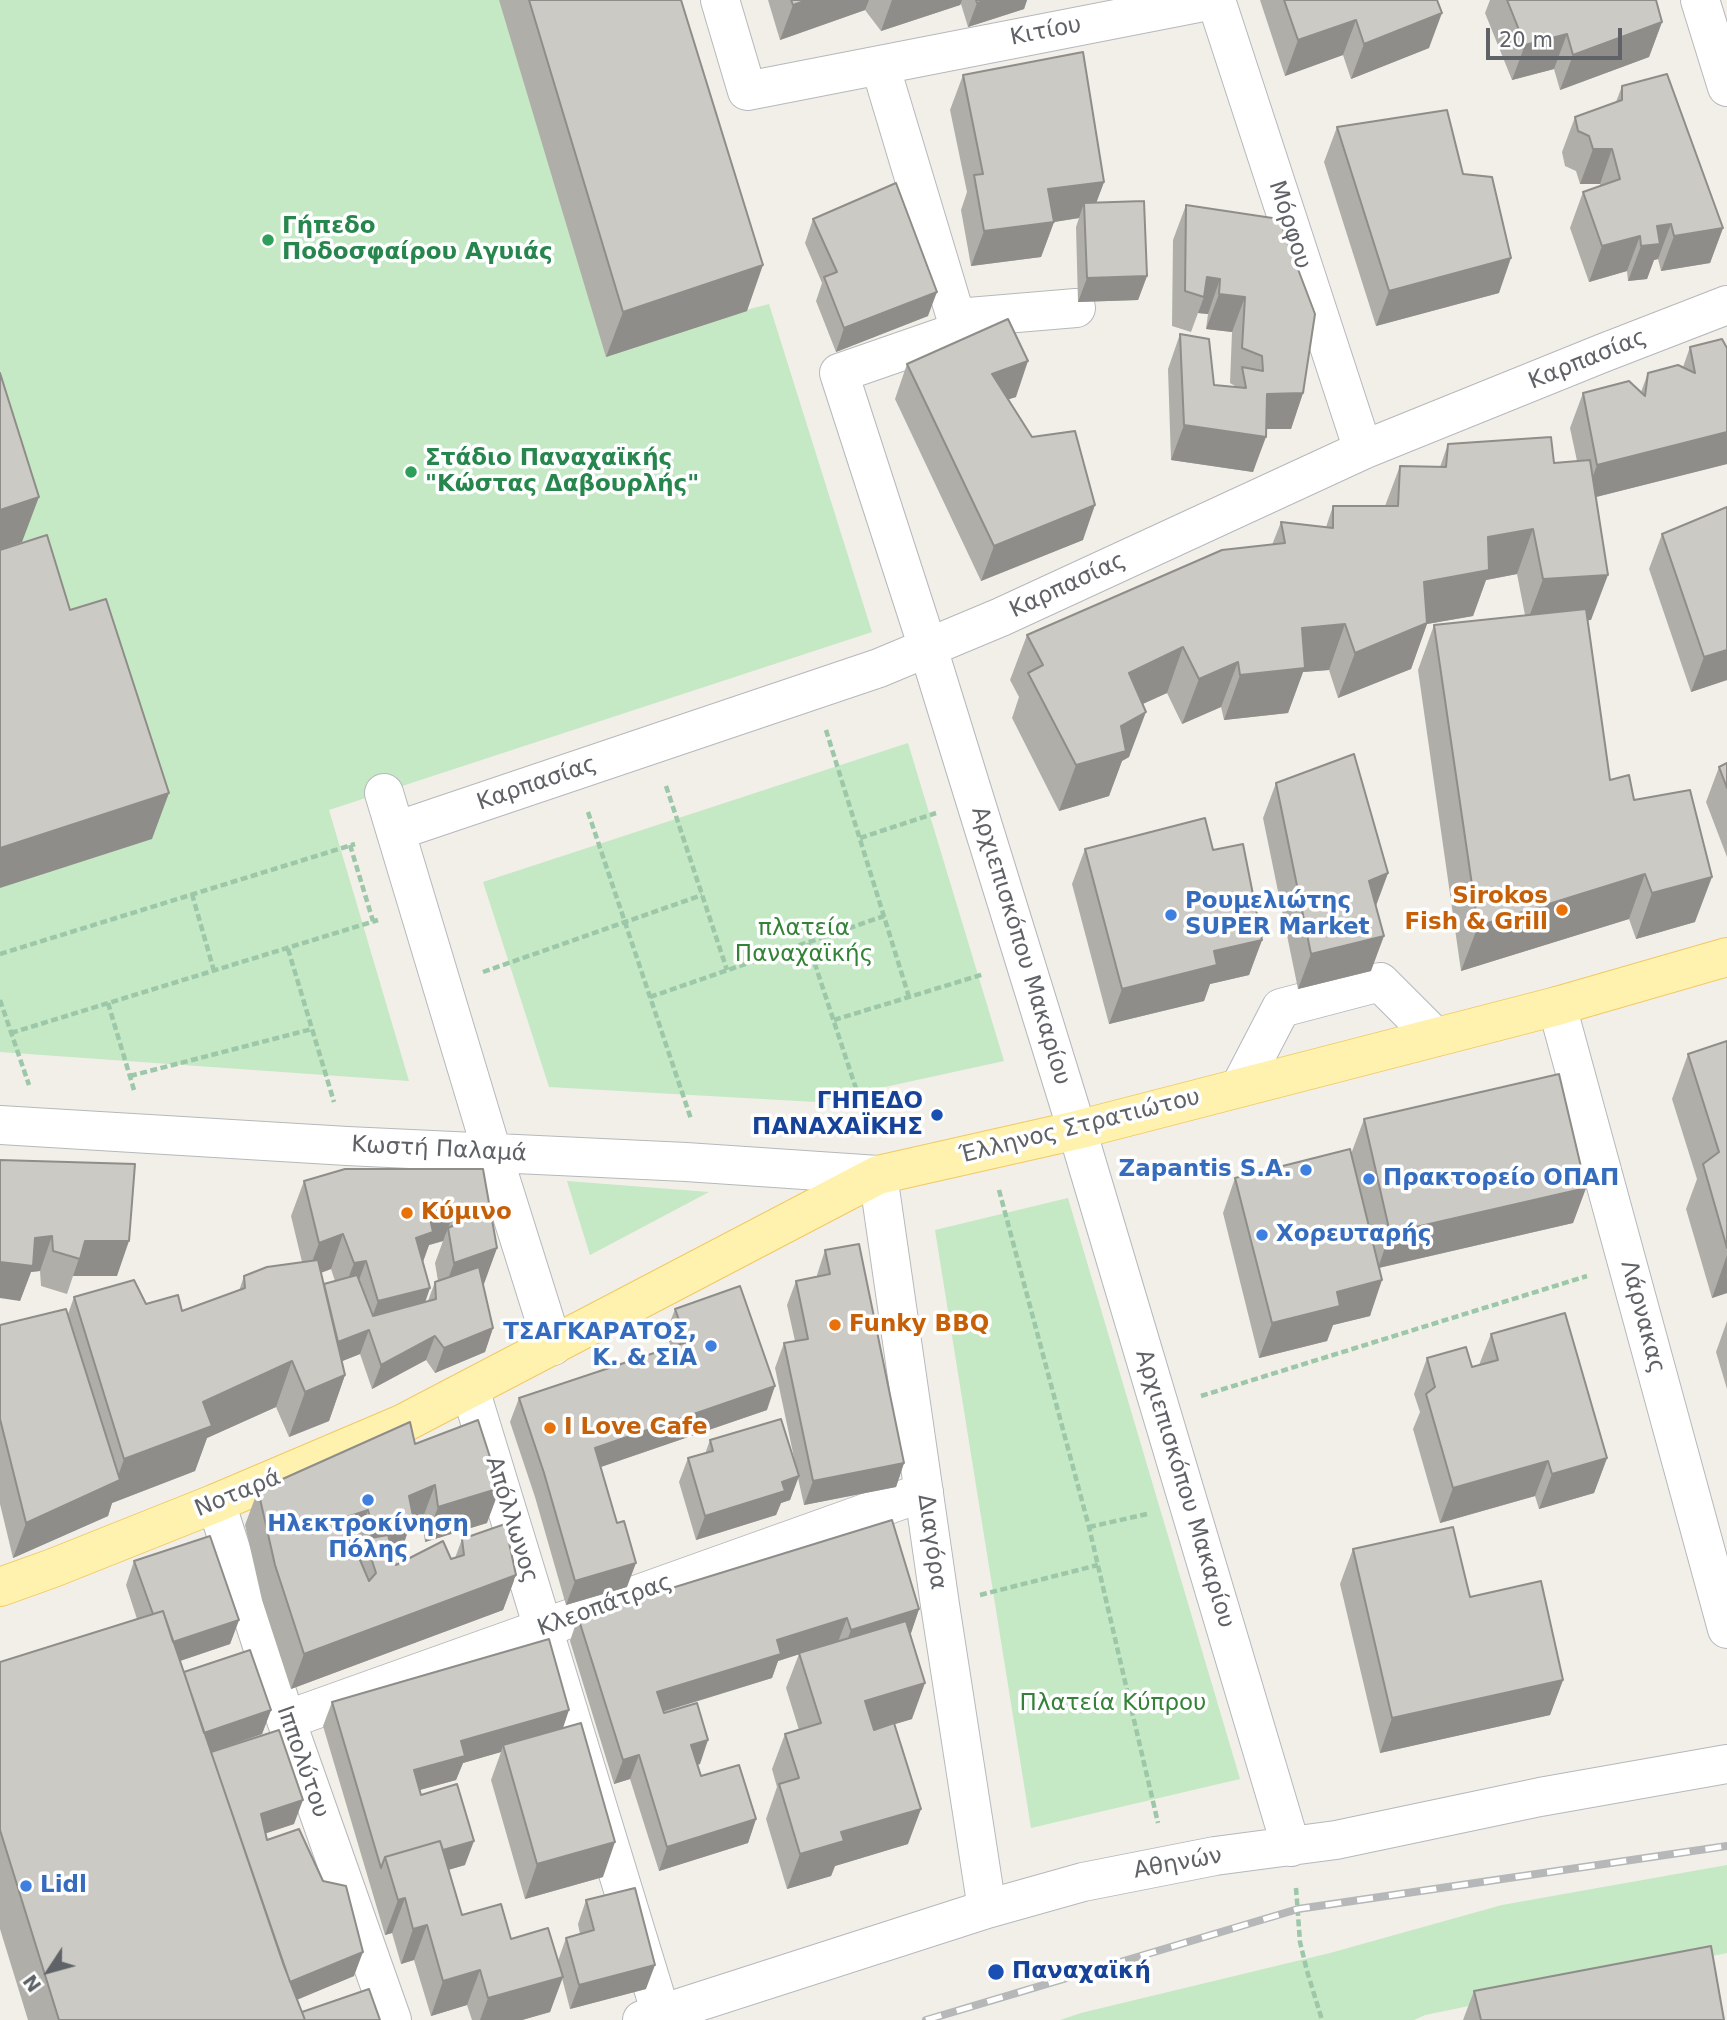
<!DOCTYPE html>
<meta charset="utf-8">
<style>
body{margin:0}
#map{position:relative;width:1727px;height:2020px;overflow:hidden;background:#f1efe8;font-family:"DejaVu Sans",sans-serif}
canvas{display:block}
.north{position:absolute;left:14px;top:1936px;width:70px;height:70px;-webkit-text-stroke:5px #fff;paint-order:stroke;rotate:234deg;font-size:19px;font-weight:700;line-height:28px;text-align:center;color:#5f6368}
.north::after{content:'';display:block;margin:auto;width:24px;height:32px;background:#5f6368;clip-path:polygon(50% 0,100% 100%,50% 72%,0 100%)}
.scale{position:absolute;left:1486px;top:28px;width:136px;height:32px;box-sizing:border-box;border:4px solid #5f6368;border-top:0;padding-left:9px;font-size:21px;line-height:24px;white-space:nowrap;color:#5f6368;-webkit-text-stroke:5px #fff;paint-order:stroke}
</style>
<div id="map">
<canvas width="1727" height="2020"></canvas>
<div class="north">N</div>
<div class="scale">20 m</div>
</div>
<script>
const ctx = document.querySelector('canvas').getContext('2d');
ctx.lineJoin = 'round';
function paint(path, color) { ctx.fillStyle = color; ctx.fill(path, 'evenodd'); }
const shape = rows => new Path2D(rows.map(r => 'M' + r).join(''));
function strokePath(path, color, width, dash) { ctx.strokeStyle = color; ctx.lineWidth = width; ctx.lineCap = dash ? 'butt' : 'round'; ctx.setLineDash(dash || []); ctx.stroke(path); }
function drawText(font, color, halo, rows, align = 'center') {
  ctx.font = font + ' "DejaVu Sans",sans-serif'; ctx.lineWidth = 7; ctx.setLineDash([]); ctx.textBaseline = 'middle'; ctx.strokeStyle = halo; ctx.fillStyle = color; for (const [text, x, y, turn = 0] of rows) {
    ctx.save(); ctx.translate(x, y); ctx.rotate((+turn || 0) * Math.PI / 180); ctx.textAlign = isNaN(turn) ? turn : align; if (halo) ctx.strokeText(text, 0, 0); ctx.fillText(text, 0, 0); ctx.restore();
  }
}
paint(shape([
 [0,0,651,0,746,310,769,304,872,632,329,810,409,1081,0,1052],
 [908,743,1004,1061,816,1102,549,1087,483,882],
 [567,1181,709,1192,590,1255],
 [1068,1198,1240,1779,1031,1828,935,1230],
 [1727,1865,1727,1953,1425,2015,1414,2020,1060,2020,1081,2013,1330,1953,1502,1905]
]), '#c5e8c5');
const minor = shape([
 [720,0,747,91,1213,0],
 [1216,0,1363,450],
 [1700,0,1727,87],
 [880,65,960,331,839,373,928,648,1077,1130,1291,1847],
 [957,318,1076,308],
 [384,793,492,1152,553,1346],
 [396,831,879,668,1001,617,1363,450,1603,353,1727,305],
 [1557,1006,1727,1629],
 [1240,1087,1281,1008,1380,982,1435,1037],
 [0,1125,347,1146,686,1162,878,1175,940,1605,987,1909],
 [470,1389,661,2014],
 [216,1503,286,1720,392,2020],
 [286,1720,924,1492],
 [642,2020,987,1909,1083,1882,1215,1856,1336,1840,1540,1797,1727,1764]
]);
const major = shape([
 [0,1587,53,1568,216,1503,402,1424,878,1175,1077,1130,1557,1006,1727,957]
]);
strokePath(minor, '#b5b8bc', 40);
strokePath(major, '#f2c960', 40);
strokePath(shape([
 [826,730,909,997],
 [666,786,727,970],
 [588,812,691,1119],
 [860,838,936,813],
 [350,845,373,921],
 [192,894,214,971],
 [808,943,870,1131],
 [288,949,334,1102],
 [0,954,355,844],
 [483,972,702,895],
 [650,997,884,916],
 [0,1000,29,1085],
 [108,1003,134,1090],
 [834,1020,984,974],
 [11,1033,378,920],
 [130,1076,312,1029],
 [999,1190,1089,1527,1158,1823],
 [1201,1396,1587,1276],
 [1089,1527,1147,1514],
 [980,1595,1098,1565],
 [1296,1888,1300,1942,1307,1971,1322,2020]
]), '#9cc7a9', 4.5, [7, 3.5]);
strokePath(minor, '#fff', 38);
strokePath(major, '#fff2af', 38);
const rail = shape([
 [926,2020,1298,1909,1727,1846]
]);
strokePath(rail, '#b6b7b8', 8);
strokePath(rail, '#fff', 5, [16]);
paint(shape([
 [499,0,681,0,747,311,606,357],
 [768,0,1027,0,1024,9,968,27,961,4,960,5,881,31,865,10,780,40],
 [1260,0,1437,0,1429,48,1351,79,1343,55,1285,76],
 [1490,0,1656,0,1662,22,1649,57,1560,90,1554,69,1512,80,1485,13],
 [963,75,1104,182,1096,203,1147,276,1138,300,1078,302,1076,227,1079,218,1054,222,1041,257,971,266,961,210,967,192,950,110],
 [1622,86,1723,228,1710,263,1661,271,1658,259,1654,260,1647,279,1628,281,1627,271,1589,282,1570,228,1583,192,1600,186,1600,184,1580,184,1576,171,1565,166,1562,152,1575,117,1616,102],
 [1337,127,1463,174,1499,293,1376,326,1324,162],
 [1186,205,1303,393,1291,429,1266,429,1253,472,1171,460,1168,369,1180,334,1214,385,1235,387,1235,386,1230,383,1232,332,1206,329,1208,314,1198,313,1191,332,1172,326,1173,240],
 [813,219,928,316,836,352,816,301,822,283,805,243],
 [1690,347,1727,464,1596,497,1591,620,1588,620,1610,780,1634,800,1695,922,1636,939,1629,919,1461,971,1418,670,1434,625,1525,615,1517,574,1486,580,1473,616,1427,624,1411,669,1338,698,1329,670,1303,672,1288,713,1224,720,1221,707,1182,724,1167,693,1142,704,1129,757,1122,761,1109,796,1059,811,1012,718,1019,697,1010,680,1027,635,1272,545,1281,522,1326,527,1333,506,1385,506,1400,466,1440,467,1448,444,1554,463,1577,461,1570,428,1583,393,1641,392,1648,373,1683,367],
 [907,364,1016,397,1008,399,1083,540,981,581,895,399],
 [1727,507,1727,680,1691,692,1649,569,1662,534],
 [1727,763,1727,857,1706,802,1719,767],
 [1276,783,1388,873,1376,906,1371,971,1298,989,1263,818],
 [1085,849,1213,850,1262,940,1249,975,1210,984,1204,1001,1109,1024,1072,884],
 [1727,1041,1727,1293,1712,1298,1686,1209,1697,1179,1672,1099,1688,1054],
 [1364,1119,1586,1188,1573,1223,1379,1268,1370,1316,1333,1325,1327,1341,1259,1358,1223,1213,1235,1178,1351,1154],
 [0,1160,117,1276,73,1276,67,1294,41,1286,40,1271,31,1272,20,1301],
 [483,1169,497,1248,483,1284,493,1328,485,1352,435,1373,426,1360,372,1389,360,1354,342,1361,345,1375,329,1421,289,1437,276,1407,207,1438,195,1471,112,1503,108,1516,13,1558,0,1504,0,1325,68,1314,74,1297,146,1304,182,1311,239,1291,244,1276,302,1262,291,1216,304,1181],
 [443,1241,435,1263,438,1281,435,1282,428,1301,425,1301,423,1262,429,1245],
 [331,1269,335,1281,324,1284,321,1273],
 [825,1250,904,1463,896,1487,804,1505,798,1478,790,1500,781,1503,776,1515,696,1540,679,1482,688,1458,705,1454,710,1440,796,1467,775,1368,784,1343,795,1341,787,1305,796,1281,817,1277,817,1275],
 [675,1309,767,1410,601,1467,627,1587,566,1605,535,1497,510,1422,519,1398,671,1347,666,1333],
 [1727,1321,1727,1389,1716,1352],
 [1491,1334,1607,1458,1594,1493,1539,1509,1535,1496,1440,1523,1413,1429,1420,1412,1414,1394,1427,1358,1472,1367,1479,1365],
 [415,1444,487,1523,425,1542,422,1520,410,1525,401,1552,393,1554,396,1565,455,1558,462,1539,516,1575,503,1610,291,1689,262,1600,245,1525,258,1490],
 [355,1545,357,1553,347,1557,351,1547],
 [1353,1549,1470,1597,1563,1680,1550,1715,1380,1753,1340,1584],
 [134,1561,239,1620,230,1644,180,1661,184,1672,271,1710,262,1734,211,1752,294,1824,266,1833,267,1840,354,1976,297,1999,302,2012,380,2020,28,2020,0,1929,0,1662,137,1619,126,1585],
 [919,1609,911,1633,909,1633,912,1719,895,1724,908,1844,835,1866,831,1876,787,1889,766,1819,777,1787,772,1769,785,1734,799,1730,786,1688,799,1654,778,1661,772,1678,663,1712,700,1764,697,1765,701,1776,756,1819,748,1843,659,1871,630,1779,614,1784,570,1641,578,1617],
 [332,1702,563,1728,603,1877,525,1899,491,1780,501,1752,463,1763,456,1780,420,1790,421,1795,465,1865,448,1870,462,1915,558,1961,566,1938,580,1934,578,1924,586,1900,646,1989,570,2009,562,1978,550,2012,522,2020,472,2020,467,2005,431,2016,414,1960,401,1964,392,1933,385,1935,323,1726],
 [1474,1991,1724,2020,1463,2020]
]), '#afaea9');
paint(shape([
 [807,0,869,0,865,10,780,40,793,5],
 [892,0,962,0,960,5,881,31],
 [987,0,1027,0,1024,9,968,27,977,3],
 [1442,13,1429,48,1351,79,1364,44],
 [1356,20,1343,55,1285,76,1298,40],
 [1662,22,1649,57,1560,90,1573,55],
 [1567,34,1554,69,1512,80,1525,45],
 [1593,149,1612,149,1600,184,1580,184],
 [1104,182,1091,217,1084,203,1079,218,1054,222,1041,257,971,266,984,231,1048,189],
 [1671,224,1658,259,1654,260,1647,279,1628,281,1641,246,1657,226],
 [1723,228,1710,263,1661,271,1674,236],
 [1640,236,1627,271,1589,282,1602,246],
 [1511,258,1499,293,1376,326,1389,291],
 [763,265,747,311,606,357,623,312],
 [1147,276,1138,300,1078,302,1087,278],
 [1207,277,1220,279,1208,314,1198,313,1204,297],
 [937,292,928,316,836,352,844,328],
 [1219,294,1245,297,1232,332,1206,329],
 [1028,361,1016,397,979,409,992,374],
 [1303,393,1291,429,1254,429,1267,394],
 [1184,425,1266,437,1253,472,1171,460],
 [1727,432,1727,464,1584,500,1597,465],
 [39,497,22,542,0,550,0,510],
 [1095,505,1083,540,981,581,994,546],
 [1533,529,1517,574,1486,580,1473,616,1427,624,1411,669,1338,698,1355,653,1424,582,1488,537],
 [1608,575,1591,620,1526,625,1543,579],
 [1345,624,1329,670,1303,672,1288,713,1224,720,1240,675,1302,628],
 [1183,647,1167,693,1112,718,1129,673],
 [1727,650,1727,680,1691,692,1704,657],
 [1238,662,1221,707,1182,724,1199,679],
 [1146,712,1129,757,1122,761,1109,796,1059,811,1076,765,1121,726],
 [169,793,152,839,0,888,0,848],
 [1388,873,1375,908,1369,881],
 [1645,874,1629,919,1461,971,1478,926],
 [1712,877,1695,922,1636,939,1652,893],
 [1384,936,1371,971,1298,989,1311,954],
 [1262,940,1249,975,1210,984,1204,1001,1109,1024,1122,989,1214,951],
 [1586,1188,1573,1223,1378,1268,1390,1233],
 [457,1205,443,1241,429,1245,421,1267,416,1238,429,1214],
 [343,1234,331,1269,306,1278,319,1243],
 [52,1236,40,1271,31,1272,20,1301,0,1298,0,1262,35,1238],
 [85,1241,129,1241,117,1276,73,1276],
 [497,1248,484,1284,441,1298,454,1263],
 [1727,1255,1727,1293,1712,1298],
 [366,1261,353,1296,341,1298,354,1263],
 [1382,1280,1370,1316,1333,1325,1327,1341,1259,1358,1272,1323,1337,1292],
 [430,1288,418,1323,369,1330,360,1354,320,1370,329,1346,367,1331,378,1301],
 [493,1328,485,1352,435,1373,444,1348],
 [435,1336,426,1360,372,1389,381,1365],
 [292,1361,276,1407,207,1438,195,1471,112,1503,108,1516,13,1558,26,1523,116,1482,124,1459,203,1402],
 [345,1375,329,1421,289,1437,305,1392],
 [775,1386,767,1410,586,1472,595,1448],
 [1607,1458,1594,1493,1539,1509,1552,1474],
 [1548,1461,1535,1496,1440,1523,1453,1488],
 [904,1463,896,1487,804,1505,813,1481],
 [799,1476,790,1500,781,1503,776,1515,696,1540,705,1516,782,1482],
 [435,1485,422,1520,410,1525,401,1552,372,1560,367,1545,373,1528,409,1496],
 [500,1488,487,1523,425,1542,438,1507],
 [368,1510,355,1545,351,1547,342,1570,331,1541,347,1517],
 [636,1563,627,1587,566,1605,575,1581],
 [516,1575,503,1610,291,1689,304,1654],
 [919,1609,911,1633,842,1654,851,1630],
 [847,1618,838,1642,778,1661,772,1678,648,1716,657,1692,777,1640],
 [239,1620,230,1644,162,1667,171,1643],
 [1563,1680,1550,1715,1380,1753,1392,1718],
 [925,1683,912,1719,852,1737,865,1701],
 [271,1710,262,1734,184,1761,193,1737],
 [569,1710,561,1734,503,1745,501,1752,463,1763,456,1780,405,1794,414,1770,461,1741],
 [708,1740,700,1764,682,1769,691,1745],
 [639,1755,630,1779,614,1784,623,1760],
 [303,1800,294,1824,252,1838,261,1814],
 [921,1809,908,1844,835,1866,831,1876,787,1889,800,1854,841,1832],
 [756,1819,748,1843,659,1871,667,1847],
 [474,1841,465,1865,394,1886,388,1866],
 [615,1842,603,1877,525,1899,537,1864],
 [405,1898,392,1933,385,1935,398,1900],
 [427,1925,414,1960,401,1964,413,1929],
 [363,1952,354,1976,268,2012,277,1988],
 [655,1965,646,1989,570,2009,579,1985],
 [480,1970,467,2005,431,2016,443,1981],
 [563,1977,550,2012,522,2020,480,2020,488,1998]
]), '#8f8d8a');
const building = shape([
 [529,0,681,0,763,265,623,312,529,0],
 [791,0,807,0,793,5,791,0],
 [976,0,987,0,977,3,976,0],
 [1284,0,1437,0,1442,13,1364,44,1356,20,1298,40,1284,0],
 [1507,0,1656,0,1662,22,1573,55,1567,34,1525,45,1507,0],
 [1083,52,1104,182,1048,189,1054,222,984,231,974,175,983,174,963,75,1083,52],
 [1667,74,1723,228,1674,236,1671,224,1657,226,1660,244,1641,246,1640,236,1602,246,1583,192,1620,179,1612,149,1593,149,1589,136,1578,131,1575,117,1622,100,1622,86,1667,74],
 [1447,110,1463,174,1492,177,1511,258,1389,291,1337,127,1447,110],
 [896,183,937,292,844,328,824,277,837,272,813,219,896,183],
 [1144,201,1147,276,1087,278,1084,203,1144,201],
 [1186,205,1279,219,1315,314,1303,393,1267,394,1266,437,1184,425,1180,334,1209,339,1214,385,1246,388,1242,367,1263,371,1262,356,1242,348,1245,297,1219,294,1220,279,1207,277,1204,297,1185,291,1186,205],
 [1008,319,1028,361,992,374,1032,437,1075,431,1095,505,994,546,907,364,1008,319],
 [1722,339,1727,348,1727,432,1597,465,1583,393,1629,381,1645,396,1648,373,1678,365,1695,373,1690,347,1722,339],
 [0,373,39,497,0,510,0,373],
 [1551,437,1554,463,1590,460,1608,575,1543,579,1533,529,1488,537,1489,570,1424,582,1427,623,1355,653,1345,624,1302,628,1305,668,1240,675,1238,662,1199,679,1183,647,1129,673,1146,712,1121,726,1126,751,1076,765,1028,673,1043,665,1027,635,1222,550,1285,543,1281,522,1333,528,1333,506,1398,506,1400,466,1446,467,1448,444,1551,437],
 [1727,507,1727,650,1704,657,1662,534,1727,507],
 [47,535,70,610,106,599,169,793,0,848,0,550,47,535],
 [1586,609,1610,780,1629,775,1634,800,1690,790,1712,877,1652,893,1645,874,1478,926,1434,625,1586,609],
 [1354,754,1388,873,1369,881,1384,936,1311,954,1276,783,1354,754],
 [1727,763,1727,788,1719,767,1727,763],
 [1205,818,1213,850,1243,844,1262,940,1214,951,1217,965,1122,989,1085,849,1205,818],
 [1727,1041,1727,1248,1703,1164,1719,1152,1688,1054,1727,1041],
 [1559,1074,1586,1188,1390,1233,1364,1119,1559,1074],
 [1350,1149,1382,1280,1337,1292,1340,1306,1272,1323,1235,1178,1350,1149],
 [0,1160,135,1164,129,1241,85,1241,80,1259,53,1251,52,1236,35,1238,33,1266,0,1262,0,1160],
 [345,1169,483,1169,497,1248,454,1263,448,1228,461,1222,457,1205,429,1214,433,1232,416,1238,430,1288,378,1301,366,1261,354,1263,343,1234,319,1243,304,1181,345,1169],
 [859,1244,904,1463,813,1481,784,1343,808,1339,796,1281,830,1274,825,1250,859,1244],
 [318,1260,345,1375,305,1392,292,1361,203,1402,212,1426,124,1459,74,1297,134,1280,146,1304,178,1295,182,1311,245,1288,244,1276,267,1267,318,1260],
 [479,1267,493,1328,444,1348,435,1336,381,1365,369,1330,338,1342,324,1284,357,1275,373,1316,436,1299,435,1282,479,1267],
 [740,1286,775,1386,595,1448,617,1523,624,1521,636,1563,575,1581,544,1473,519,1398,687,1342,675,1309,740,1286],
 [66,1309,120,1480,26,1523,0,1419,0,1325,66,1309],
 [1565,1313,1607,1458,1552,1474,1548,1461,1453,1488,1426,1394,1435,1387,1427,1358,1466,1347,1472,1367,1498,1360,1491,1334,1565,1313],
 [781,1419,799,1476,782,1482,785,1491,705,1516,688,1458,713,1451,710,1440,781,1419],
 [478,1420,500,1488,438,1507,435,1485,409,1496,413,1516,373,1528,368,1510,347,1517,355,1535,331,1541,342,1559,357,1553,369,1581,376,1573,365,1539,388,1535,396,1565,443,1541,451,1559,464,1555,462,1539,505,1524,516,1575,304,1654,275,1565,258,1490,410,1422,415,1444,478,1420],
 [892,1520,919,1609,851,1630,847,1618,777,1640,781,1654,657,1692,664,1713,697,1703,708,1740,691,1745,701,1776,739,1765,756,1819,667,1847,639,1755,623,1760,578,1617,892,1520],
 [1453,1527,1470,1597,1541,1581,1563,1680,1392,1718,1353,1549,1453,1527],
 [210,1536,239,1620,173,1642,163,1611,153,1614,134,1561,210,1536],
 [163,1611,284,1966,305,2020,59,2020,0,1830,0,1662,163,1611],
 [906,1621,925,1683,865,1701,874,1730,894,1723,921,1809,841,1832,844,1841,800,1854,779,1784,799,1778,785,1734,821,1723,799,1653,906,1621],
 [549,1639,569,1710,461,1741,465,1756,414,1770,421,1795,457,1784,474,1841,443,1850,440,1841,385,1857,381,1868,332,1702,549,1639],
 [250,1650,271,1710,204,1733,184,1672,250,1650],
 [581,1723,615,1842,537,1864,503,1745,581,1723],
 [279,1730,303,1800,261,1814,267,1840,299,1829,323,1881,346,1886,363,1952,290,1982,211,1752,279,1730],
 [440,1841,462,1915,501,1904,511,1939,548,1928,563,1977,488,1998,480,1970,443,1981,427,1925,413,1929,405,1898,398,1900,385,1857,440,1841],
 [635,1888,655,1965,579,1985,566,1938,594,1930,586,1900,635,1888],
 [1711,1946,1724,2020,1481,2020,1474,1991,1711,1946],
 [369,1989,380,2020,305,2020,302,2012,369,1989]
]);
paint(building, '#cccac5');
strokePath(building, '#8f8d8a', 2);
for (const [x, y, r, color] of [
 [268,240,7,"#2e9e5b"],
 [411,472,7,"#2e9e5b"],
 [1562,910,7,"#e8710a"],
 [1171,915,7,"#3f7fe0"],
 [937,1115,7,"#1a4fb4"],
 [1306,1170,7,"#3f7fe0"],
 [1369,1179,7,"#3f7fe0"],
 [407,1213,7,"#e8710a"],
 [1262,1235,7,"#3f7fe0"],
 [835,1325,7,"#e8710a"],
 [711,1346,7,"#3f7fe0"],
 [550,1428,7,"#e8710a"],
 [368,1500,7,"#3f7fe0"],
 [26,1886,7,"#3f7fe0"],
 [996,1972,9,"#1a4fb4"]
]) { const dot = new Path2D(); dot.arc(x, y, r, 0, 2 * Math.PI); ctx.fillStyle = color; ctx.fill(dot); strokePath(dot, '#fff', 2.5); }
drawText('23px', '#5f6368', '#fff', [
 ["Κιτίου",1046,32,-11],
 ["Μόρφου",1289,225,72],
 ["Καρπασίας",1588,360,-22],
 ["Καρπασίας",1068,586,-25],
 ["Καρπασίας",537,784,-19],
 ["Αρχιεπισκόπου Μακαρίου",1020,946,73],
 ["Έλληνος Στρατιώτου",1080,1127,-14],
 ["Κωστή Παλαμά",439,1150,3],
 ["Λάρνακας",1642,1317,75],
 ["Αρχιεπισκόπου Μακαρίου",1184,1489,73],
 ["Νοταρά",238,1494,-22],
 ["Απόλλωνος",511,1520,73],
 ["Διαγόρα",931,1542,82],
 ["Κλεοπάτρας",605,1606,-20],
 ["Ιππολύτου",302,1762,71],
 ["Αθηνών",1178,1864,-10]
]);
drawText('bold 23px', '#27864d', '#fff', [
 ["Γήπεδο",282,227],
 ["Ποδοσφαίρου Αγυιάς",282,253],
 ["Στάδιο Παναχαϊκής",425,459],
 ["\"Κώστας Δαβουρλής\"",425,485]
], 'left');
drawText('bold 23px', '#c56008', '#fff', [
 ["Sirokos",1548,897,"right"],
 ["Fish & Grill",1548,923,"right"],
 ["Κύμινο",421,1213],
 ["Funky BBQ",849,1325],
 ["I Love Cafe",564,1428]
], 'left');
drawText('bold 23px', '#366cbe', '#fff', [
 ["Ρουμελιώτης",1185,902],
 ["SUPER Market",1185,928],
 ["Zapantis S.A.",1292,1170,"right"],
 ["Πρακτορείο ΟΠΑΠ",1383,1179],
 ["Xoρευταρής",1276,1235],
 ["ΤΣΑΓΚΑΡΑΤΟΣ,",697,1333,"right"],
 ["Κ. & ΣΙΑ",697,1359,"right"],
 ["Ηλεκτροκίνηση",368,1525,"center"],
 ["Πόλης",368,1551,"center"],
 ["Lidl",40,1886]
], 'left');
drawText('23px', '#348238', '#fff', [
 ["πλατεία",804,929],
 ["Παναχαϊκής",804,955],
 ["Πλατεία Κύπρου",1113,1704]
]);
drawText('bold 23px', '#164399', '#fff', [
 ["ΓΗΠΕΔΟ",923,1102],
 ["ΠΑΝΑΧΑΪΚΗΣ",923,1128],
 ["Παναχαϊκή",1012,1972,"left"]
], 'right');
</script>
